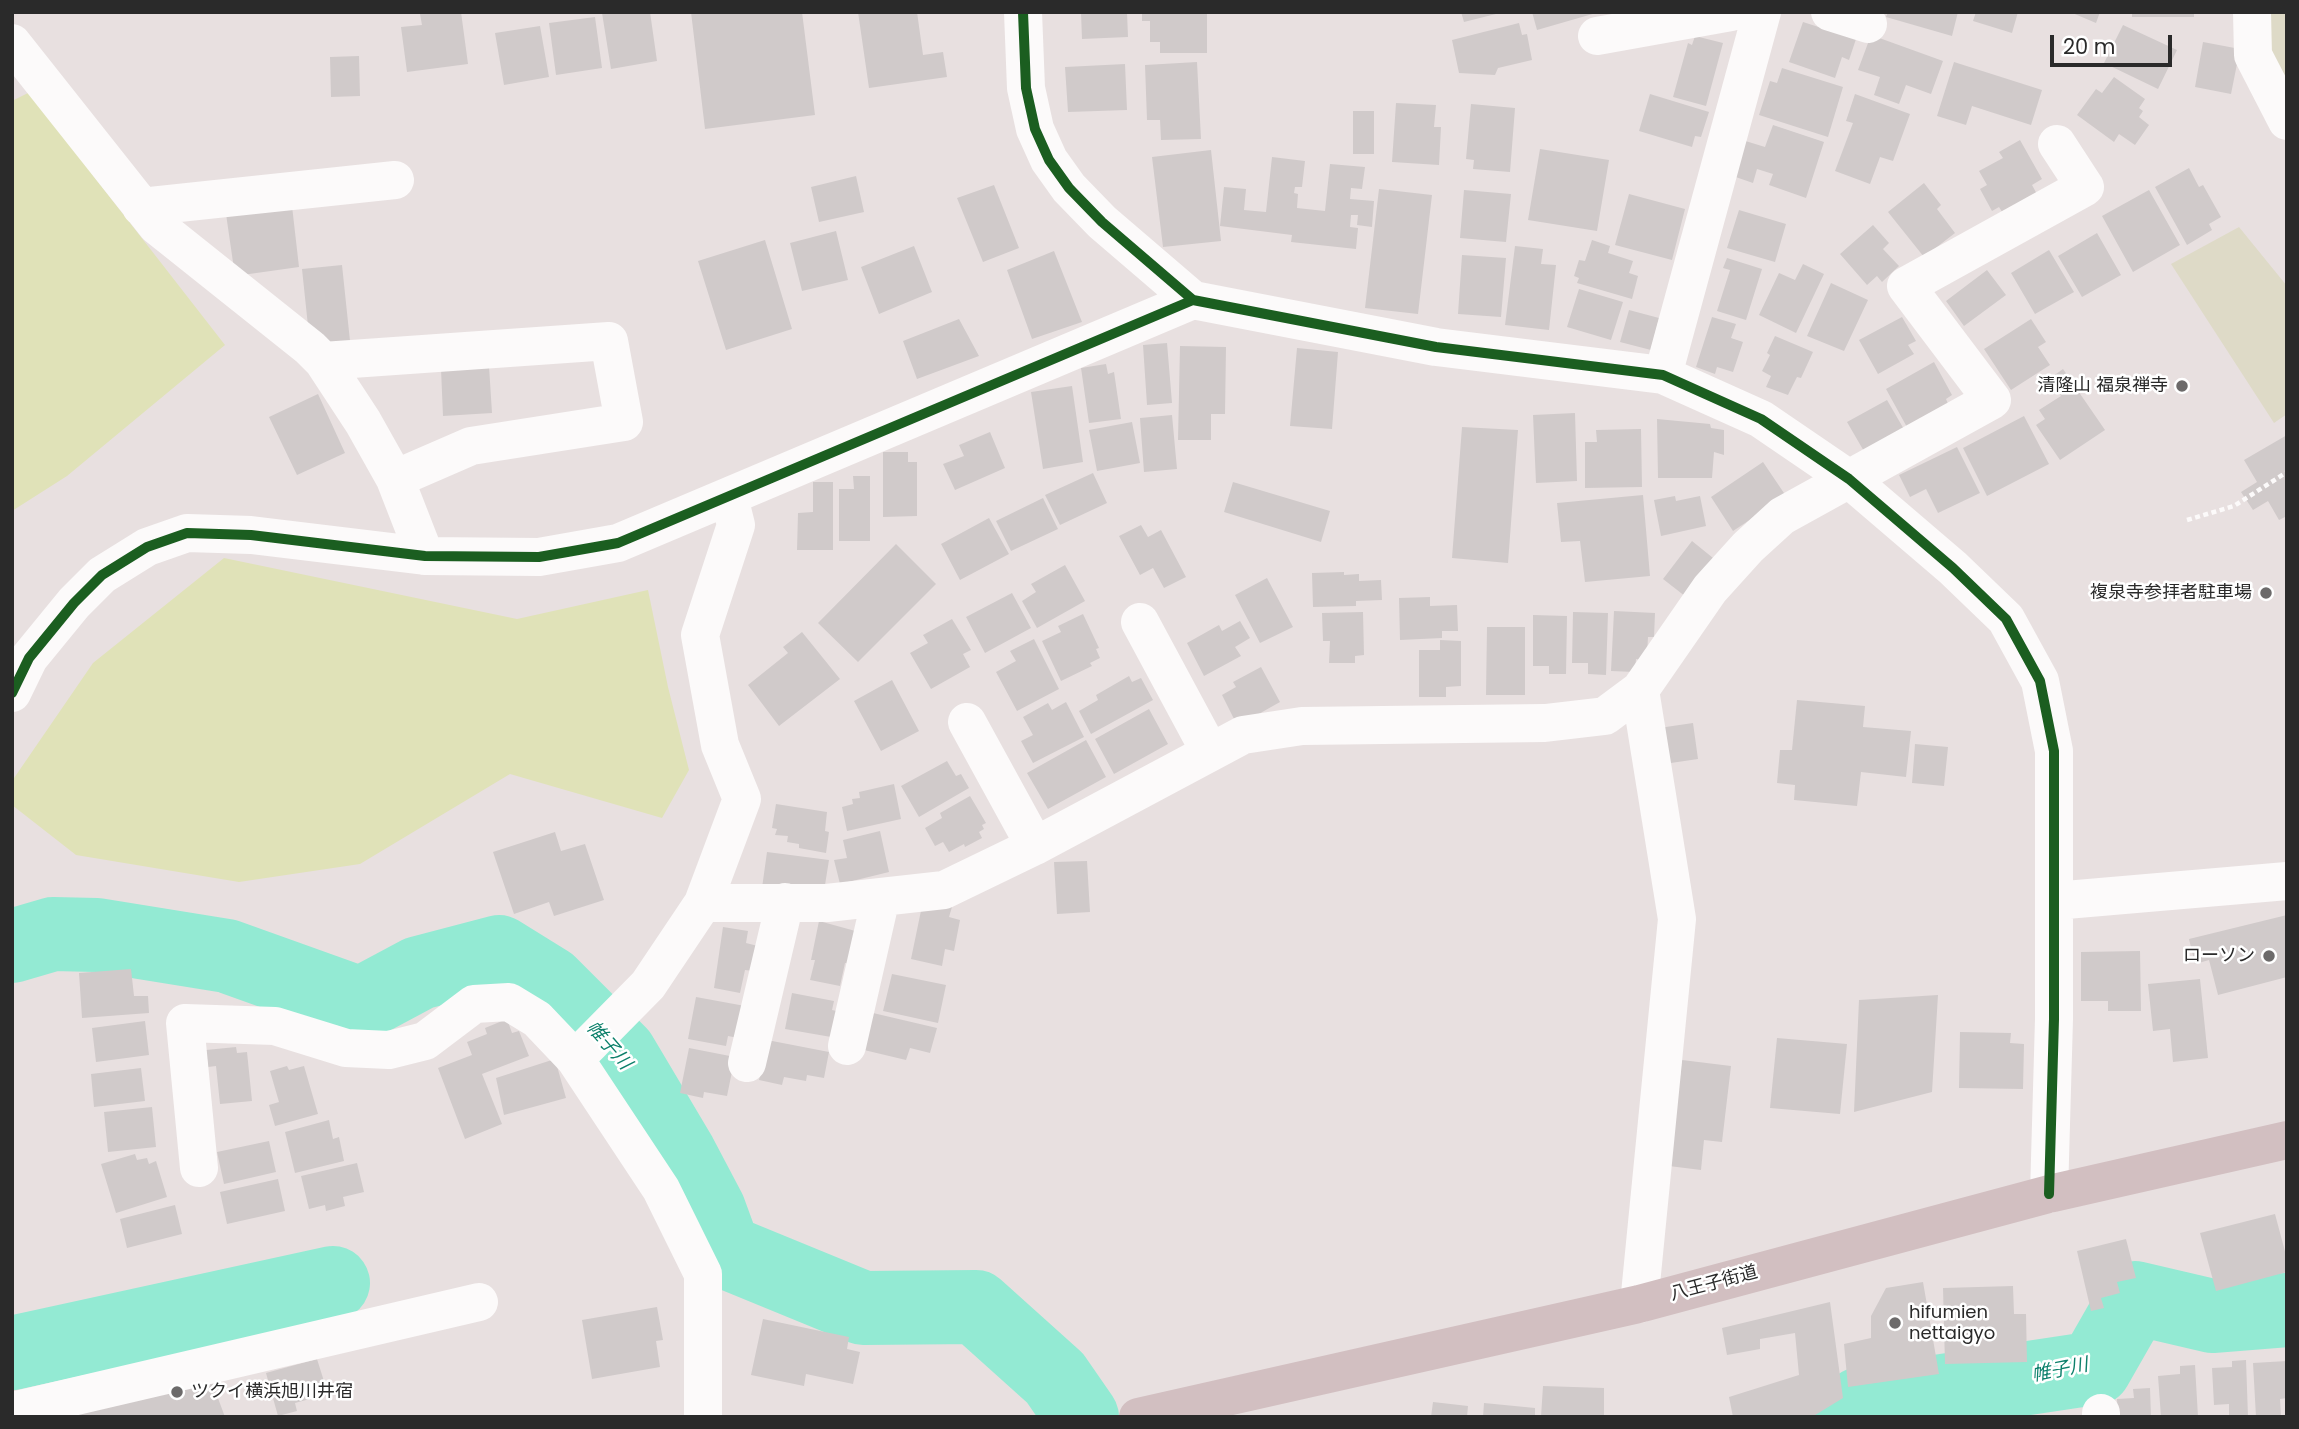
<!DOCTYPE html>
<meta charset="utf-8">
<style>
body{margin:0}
#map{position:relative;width:2299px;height:1429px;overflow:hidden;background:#e8e0e0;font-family:Poppins,sans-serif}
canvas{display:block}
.frame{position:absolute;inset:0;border:14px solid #2a2a2a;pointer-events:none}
.scale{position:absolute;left:2050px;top:35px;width:122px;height:32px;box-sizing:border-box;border:4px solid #2a2a2a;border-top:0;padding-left:9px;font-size:21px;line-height:24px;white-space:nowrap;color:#2a2a2a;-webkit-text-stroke:5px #fff;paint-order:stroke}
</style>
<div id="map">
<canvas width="2299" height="1429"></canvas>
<div class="frame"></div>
<div class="scale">20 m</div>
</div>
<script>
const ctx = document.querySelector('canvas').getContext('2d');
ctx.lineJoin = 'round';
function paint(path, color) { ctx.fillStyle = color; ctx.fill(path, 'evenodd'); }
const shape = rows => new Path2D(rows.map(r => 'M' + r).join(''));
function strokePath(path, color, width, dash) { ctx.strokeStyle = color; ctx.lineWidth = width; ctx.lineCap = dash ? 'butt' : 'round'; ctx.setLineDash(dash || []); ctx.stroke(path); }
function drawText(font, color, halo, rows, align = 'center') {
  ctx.font = font + ' Poppins,"Noto Sans JP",sans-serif'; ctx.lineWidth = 5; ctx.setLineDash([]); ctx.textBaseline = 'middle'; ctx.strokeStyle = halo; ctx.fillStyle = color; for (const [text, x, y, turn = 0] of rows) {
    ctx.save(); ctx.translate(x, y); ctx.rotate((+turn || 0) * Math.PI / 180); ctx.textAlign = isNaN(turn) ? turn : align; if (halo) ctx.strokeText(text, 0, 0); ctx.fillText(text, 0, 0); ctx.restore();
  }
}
paint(shape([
 [34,90,95,178,225,345,67,476,12,511,12,101],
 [224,558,517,619,648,590,668,687,689,770,662,818,510,774,360,864,239,882,76,855,12,805,12,781,93,663]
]), '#e0e2b8');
paint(shape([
 [2261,12,2287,12,2287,97,2280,83],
 [2239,227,2287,286,2287,414,2274,423,2171,264]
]), '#dedac7');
strokePath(shape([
 [12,946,53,934,97,935,227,956,361,1004,419,973,499,952,549,983,620,1054,680,1155,709,1210,724,1251,863,1308,976,1307,1055,1378,1082,1417],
 [12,1353,333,1283],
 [1840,1417,1862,1403,2095,1368,2135,1298,2212,1316,2287,1310]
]), '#93ead3', 74);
paint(shape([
 [432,12,461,12,468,64,407,72,401,27,422,25,420,14],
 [650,12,657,61,611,69,602,13],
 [691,12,802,12,815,115,705,129],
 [858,12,917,12,923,55,943,52,947,77,869,88],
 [1081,12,1127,12,1128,37,1082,39],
 [1142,12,1207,12,1207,53,1160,53,1160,42,1150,42,1150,21,1142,21],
 [1461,12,1499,12,1500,13,1464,22],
 [1532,12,1596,12,1596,13,1537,30],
 [1888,12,1958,12,1952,36,1886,17],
 [1976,12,2018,12,2012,33,1973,21],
 [2070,12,2100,12,2096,23],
 [2132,12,2194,12,2194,17,2132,17],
 [595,17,602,68,556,75,549,23],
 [1803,22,1856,39,1849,60,1842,57,1835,78,1789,62],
 [1519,23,1522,35,1527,34,1532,60,1498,68,1495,75,1459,73,1452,40],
 [2123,25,2177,50,2158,89,2104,63],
 [540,26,549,77,504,85,495,33],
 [1871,35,1943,61,1931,94,1906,85,1899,104,1874,95,1880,77,1858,70],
 [1695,36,1723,43,1706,106,1673,97,1688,43,1692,45],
 [2203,42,2240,49,2231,94,2195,87],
 [359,56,360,96,331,97,330,57],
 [1197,62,1201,139,1161,140,1160,120,1147,120,1145,65],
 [1954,62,2042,90,2031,125,1972,106,1966,125,1937,116],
 [1125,64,1127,110,1068,112,1065,67],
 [1782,68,1843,87,1828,137,1759,115,1770,81,1777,83],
 [2114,77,2145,99,2139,108,2143,111,2139,117,2149,125,2135,145,2119,134,2114,142,2077,115,2096,89,2102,93],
 [1650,94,1709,112,1701,137,1695,136,1692,147,1639,131],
 [1855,94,1910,114,1893,161,1880,157,1870,184,1835,171,1853,123,1846,121],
 [1396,103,1436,105,1434,127,1441,127,1439,165,1392,162],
 [1471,104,1515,108,1510,172,1473,169,1474,160,1466,159],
 [1353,111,1374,111,1374,154,1353,154],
 [1773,125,1824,142,1806,198,1769,185,1773,174,1757,169,1753,183,1727,174,1739,139,1765,147],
 [2020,140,2042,179,2032,185,2038,196,2004,215,1999,207,1992,211,1980,189,1987,185,1979,171,2003,158,1999,152],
 [1540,149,1609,160,1597,231,1528,220],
 [1211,150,1221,241,1163,247,1152,157],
 [1272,157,1305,161,1302,187,1295,187,1294,193,1298,194,1297,208,1325,211,1330,164,1365,167,1362,189,1351,188,1350,199,1374,201,1372,227,1357,225,1358,215,1351,215,1350,227,1358,228,1356,249,1291,242,1292,235,1220,226,1224,187,1246,189,1244,210,1266,212],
 [2189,168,2199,187,2203,185,2221,217,2209,224,2212,230,2187,245,2155,187],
 [856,176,864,212,819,222,811,187],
 [1924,183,1941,205,1937,209,1955,233,1924,257,1888,212],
 [994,185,1019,248,983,262,957,198],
 [1379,189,1432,195,1418,314,1365,308],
 [1464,190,1511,194,1506,242,1460,238],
 [2149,190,2180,245,2133,272,2102,216],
 [1629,194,1685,209,1672,260,1615,245],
 [292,206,299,267,235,276,226,214],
 [1739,210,1786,224,1775,262,1727,248],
 [1873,225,1889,243,1883,249,1899,266,1882,282,1877,276,1867,285,1840,254],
 [836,231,848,280,802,291,790,243],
 [2097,233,2121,275,2082,297,2058,256],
 [765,240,792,329,726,350,698,261],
 [1592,240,1610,246,1608,253,1633,261,1629,273,1638,276,1632,299,1577,283,1579,278,1574,276,1579,260,1585,261],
 [914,246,932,292,879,314,861,267],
 [1515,246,1543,249,1541,264,1556,265,1549,330,1505,325],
 [2049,250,2074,292,2035,314,2011,273],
 [1054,251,1082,322,1032,339,1007,270],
 [1462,255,1506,258,1501,317,1458,314],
 [1727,258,1762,269,1746,320,1717,311,1730,270,1723,268],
 [1803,264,1824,274,1796,333,1759,315,1779,273,1795,280],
 [342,265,350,341,310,345,302,269],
 [1987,270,2006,295,1964,326,1946,301],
 [1831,283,1868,300,1844,351,1807,336],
 [1579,289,1623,302,1611,340,1567,327],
 [1629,310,1659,318,1651,350,1620,342],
 [1712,317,1736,324,1731,338,1743,342,1733,372,1717,367,1715,374,1696,367],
 [1902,317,1916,341,1908,345,1914,354,1878,374,1859,340],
 [959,319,979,356,917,379,903,341],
 [2031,319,2046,342,2038,347,2050,365,2011,390,1984,349],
 [1775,336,1813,352,1801,378,1797,377,1788,395,1766,387,1771,376,1762,371,1770,355,1767,353],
 [1167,343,1172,403,1147,405,1143,345],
 [1180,346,1226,347,1225,414,1211,414,1211,440,1178,440],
 [1297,348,1338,352,1332,429,1290,426],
 [1934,362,1952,395,1946,399,1949,406,1908,429,1886,389],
 [1106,364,1108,374,1114,372,1121,419,1089,423,1081,368],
 [489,366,492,413,443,416,441,369],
 [2063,369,2105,430,2060,460,2036,425,2045,419,2039,410,2061,396,2049,379],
 [1072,386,1083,462,1043,469,1031,392],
 [318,394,345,453,297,475,269,417],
 [1887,400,1905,431,1865,453,1847,422],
 [1575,413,1577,481,1536,483,1533,415],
 [1172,415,1177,469,1144,472,1140,418],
 [2024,416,2049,464,1987,496,1963,448],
 [1657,419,1710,424,1711,428,1724,430,1724,455,1714,452,1712,478,1658,478],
 [1132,422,1140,463,1097,471,1089,430],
 [1462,427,1518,430,1508,563,1452,558],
 [1641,429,1642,487,1585,488,1585,442,1597,442,1596,430],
 [990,432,1005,468,955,490,943,464,964,456,959,445],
 [2287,435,2287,516,2279,520,2268,501,2253,510,2241,492,2257,482,2244,460],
 [1957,447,1980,493,1938,513,1926,489,1910,497,1899,475],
 [883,452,908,452,908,462,917,462,917,516,883,517],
 [1763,462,1786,496,1733,531,1711,497],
 [1093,473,1107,503,1060,525,1045,495],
 [853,476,870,476,870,541,839,541,839,489,854,489],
 [813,482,833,482,833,550,797,550,798,513,813,512],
 [1233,482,1330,511,1321,542,1224,512],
 [1643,495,1650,576,1585,582,1580,541,1561,542,1557,503],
 [1675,496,1676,501,1700,496,1706,526,1661,536,1654,500],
 [1043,498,1058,529,1011,551,996,521],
 [989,518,1009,554,960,580,941,544],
 [1141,525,1148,537,1161,530,1186,577,1164,588,1153,568,1140,575,1119,536],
 [1692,541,1718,562,1690,600,1663,579],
 [896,544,936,584,858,662,818,623],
 [1065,565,1085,601,1037,628,1022,601,1036,592,1031,584],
 [1344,572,1344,575,1359,574,1359,581,1381,580,1382,600,1356,601,1356,606,1313,607,1312,573],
 [1267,578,1293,627,1260,643,1235,595],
 [1012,593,1031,628,985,653,966,617],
 [1430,597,1430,606,1457,605,1458,631,1442,631,1442,638,1400,640,1399,598],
 [1614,611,1655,613,1654,637,1648,637,1647,655,1642,660,1636,659,1635,672,1611,671],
 [1363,612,1364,655,1355,656,1355,663,1329,663,1330,641,1323,641,1322,613],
 [1573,612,1608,613,1606,675,1588,674,1588,663,1572,663],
 [1083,614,1099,648,1096,649,1100,658,1090,663,1092,666,1061,681,1042,641,1061,632,1058,626],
 [1533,615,1567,616,1566,674,1549,674,1549,666,1533,666],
 [952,619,971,650,963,654,970,667,931,689,910,653,928,643,923,635],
 [1240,621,1250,638,1235,647,1241,656,1204,676,1187,643,1219,625,1222,631],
 [1487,627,1525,627,1525,695,1486,695],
 [802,632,840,679,779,726,748,685,788,653,783,647],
 [1034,639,1059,689,1017,711,996,672,1016,661,1010,651],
 [1440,640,1461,641,1461,686,1446,687,1446,697,1419,697,1419,650,1440,650],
 [1261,667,1280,702,1248,720,1235,721,1222,695,1236,687,1233,682],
 [1129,676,1132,682,1141,678,1153,700,1091,734,1079,711,1098,700,1096,695],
 [892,680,919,731,881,751,854,701],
 [1797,700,1865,706,1863,727,1911,731,1906,777,1861,772,1857,806,1794,800,1795,785,1777,783,1780,750,1792,750],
 [1066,702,1084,737,1033,763,1021,741,1033,735,1023,717,1048,703,1052,710],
 [1149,709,1168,744,1114,774,1095,739],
 [1693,723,1698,759,1664,764,1659,728],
 [1086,740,1106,777,1048,809,1027,773],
 [1915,744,1948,747,1944,786,1912,783],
 [947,761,956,776,961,774,969,788,919,817,901,786],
 [894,784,901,819,847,831,842,807,853,804,852,799,860,798,859,792],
 [970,796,986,823,982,825,984,829,979,832,982,838,965,847,964,844,949,852,943,842,935,846,925,828,942,818,940,813],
 [776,804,827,812,825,831,829,832,826,853,799,848,799,844,787,842,788,836,775,835,777,829,772,828],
 [880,831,889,872,840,884,834,860,847,858,843,840],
 [555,832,561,851,585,844,604,900,554,916,549,902,514,914,493,852],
 [767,852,829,860,825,885,814,884,813,889,762,888],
 [1087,861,1090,912,1057,914,1054,862],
 [923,901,952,907,949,917,960,920,954,951,945,949,942,966,911,959],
 [2287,915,2287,977,2218,995,2209,960,2195,964,2189,939],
 [819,921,859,932,852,964,845,963,840,986,810,980,815,960,811,960],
 [723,927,748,931,746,943,758,946,754,971,745,970,740,993,714,988],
 [2140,951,2141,1011,2108,1011,2108,1001,2081,1001,2081,952],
 [131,969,134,996,148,996,149,1013,82,1018,79,973],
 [892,974,946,985,938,1023,883,1011],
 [2200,979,2208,1058,2173,1062,2170,1029,2153,1031,2148,984],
 [792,993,834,1001,832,1010,841,1012,837,1038,785,1029],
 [1938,995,1932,1092,1854,1112,1859,1000],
 [696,997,745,1006,738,1038,728,1036,726,1046,688,1039],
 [873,1013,937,1028,930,1053,910,1048,906,1060,864,1050],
 [507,1019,512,1033,519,1031,529,1056,482,1074,502,1124,465,1139,438,1068,472,1055,467,1042,487,1034,485,1028],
 [145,1021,149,1055,96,1062,92,1028],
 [1960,1032,2011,1033,2010,1043,2024,1044,2023,1089,1959,1088],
 [1777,1038,1847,1044,1840,1114,1770,1108],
 [767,1040,829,1052,824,1078,807,1075,806,1081,784,1077,782,1085,759,1080],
 [236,1047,237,1053,247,1052,252,1101,220,1104,216,1066,208,1067,206,1050],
 [689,1048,735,1057,727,1096,704,1092,703,1098,680,1093],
 [555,1059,566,1098,504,1115,496,1078],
 [1682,1060,1731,1066,1722,1142,1704,1140,1701,1170,1669,1166],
 [287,1066,289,1070,304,1066,318,1114,275,1126,269,1105,279,1102,270,1071],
 [141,1068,145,1101,94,1107,91,1074],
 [152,1107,156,1147,108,1152,104,1112],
 [329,1120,333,1139,339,1137,344,1161,295,1173,285,1132],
 [269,1141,276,1172,224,1184,217,1152],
 [135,1154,137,1160,147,1158,149,1164,156,1161,167,1197,116,1213,101,1164],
 [357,1163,364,1192,343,1197,345,1206,326,1211,325,1205,309,1209,301,1176],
 [278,1179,285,1211,227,1224,220,1192],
 [175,1205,182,1234,127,1248,120,1219],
 [2275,1214,2287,1259,2287,1272,2216,1291,2200,1233],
 [2126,1239,2136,1278,2117,1282,2120,1293,2101,1298,2104,1308,2091,1311,2077,1251],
 [1923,1282,1939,1374,1848,1387,1844,1344,1871,1338,1871,1316,1886,1288],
 [2013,1286,2014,1314,2026,1314,2027,1362,1945,1364,1943,1288],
 [1830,1302,1843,1398,1812,1417,1733,1417,1729,1397,1799,1375,1795,1333,1760,1339,1760,1349,1727,1355,1722,1328],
 [657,1307,663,1340,656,1341,660,1367,592,1379,582,1320],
 [763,1319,849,1337,847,1349,860,1352,853,1384,806,1374,804,1386,751,1375],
 [317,1359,328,1394,295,1403,297,1411,278,1416,266,1373],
 [2246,1360,2248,1417,2229,1417,2229,1404,2214,1405,2212,1368,2232,1367,2232,1361],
 [2287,1361,2287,1398,2280,1399,2281,1417,2256,1417,2253,1363],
 [2195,1365,2198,1417,2161,1417,2158,1376,2180,1374,2180,1366],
 [206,1366,225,1417,72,1417],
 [1543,1386,1604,1388,1604,1417,1541,1417],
 [2150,1388,2151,1417,2118,1417,2117,1399,2134,1398,2133,1389],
 [1433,1402,1468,1406,1467,1417,1431,1417],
 [1484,1403,1535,1408,1535,1417,1483,1417]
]), '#d0caca');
strokePath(shape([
 [2187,520,2234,506,2287,472]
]), '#fcfafa', 4.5, [5, 3.5]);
strokePath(shape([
 [1023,12,1026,88,1035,129,1049,160,1069,188,1102,222,1193,300,1436,347,1663,375,1761,419,1849,479,1953,568,2006,619,2040,681,2054,751,2054,1019,2049,1194],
 [1830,12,1868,24],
 [2252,12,2253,55,2287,121],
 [1597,36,1731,12],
 [12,43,157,226,310,348,323,361,363,422,395,479,425,556],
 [141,207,395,180],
 [323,361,609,341,624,422,471,446,395,479],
 [1663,375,1762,12],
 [1140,622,1210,752],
 [12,693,29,658,74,603,102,575,147,547,187,533,251,535,425,556,539,557,618,543,1193,300],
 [967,722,1035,846],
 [2054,901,2287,881],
 [703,903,827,903,944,890,1035,846,1243,735,1302,726,1545,723,1605,716,1640,690,1710,589,1748,547,1782,516,1992,400,1906,286,2085,187,2057,144],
 [847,1046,881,897],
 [575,1059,648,985,703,903,742,799,720,745,700,635,736,525,729,497],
 [747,1063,785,902],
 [199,1168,185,1023,275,1026,346,1048,389,1050,425,1041,474,1004,509,1002,537,1019,575,1059,661,1189,703,1274,703,1417],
 [1639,1304,1677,919,1640,690],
 [12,1411,479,1302],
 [2101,1413,2101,1417]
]), '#fcfafa', 38);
strokePath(shape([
 [1138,1417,1639,1304,2049,1194,2287,1140]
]), '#d2bfc1', 38);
strokePath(shape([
 [1023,12,1026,88,1035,129,1049,160,1069,188,1102,222,1193,300,1436,347,1663,375,1761,419,1849,479,1953,568,2006,619,2040,681,2054,751,2054,1019,2049,1194],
 [12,693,29,658,74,603,102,575,147,547,187,533,251,535,425,556,539,557,618,543,1193,300]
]), '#1b5e20', 10);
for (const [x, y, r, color] of [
 [2182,386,7,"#6c6a6a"],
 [2266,593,7,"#6c6a6a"],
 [2269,956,7,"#6c6a6a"],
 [1895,1323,7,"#6c6a6a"],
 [177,1392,7,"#6c6a6a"]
]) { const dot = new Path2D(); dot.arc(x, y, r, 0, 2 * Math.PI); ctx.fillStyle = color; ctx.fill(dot); strokePath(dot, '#fff', 2.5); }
drawText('18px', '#2a2a2a', '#fff', [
 ["清隆山 福泉禅寺",2168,386],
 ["複泉寺参拝者駐車場",2252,593],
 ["ローソン",2255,956],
 ["hifumien",1909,1313,"left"],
 ["nettaigyo",1909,1334,"left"],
 ["ツクイ横浜旭川井宿",191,1392,"left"]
], 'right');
drawText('18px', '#2a2a2a', '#fff', [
 ["八王子街道",1714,1284,-15]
]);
drawText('italic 19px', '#0d806b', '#fff', [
 ["帷子川",608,1046,49],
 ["帷子川",2060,1371,-11]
]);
</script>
